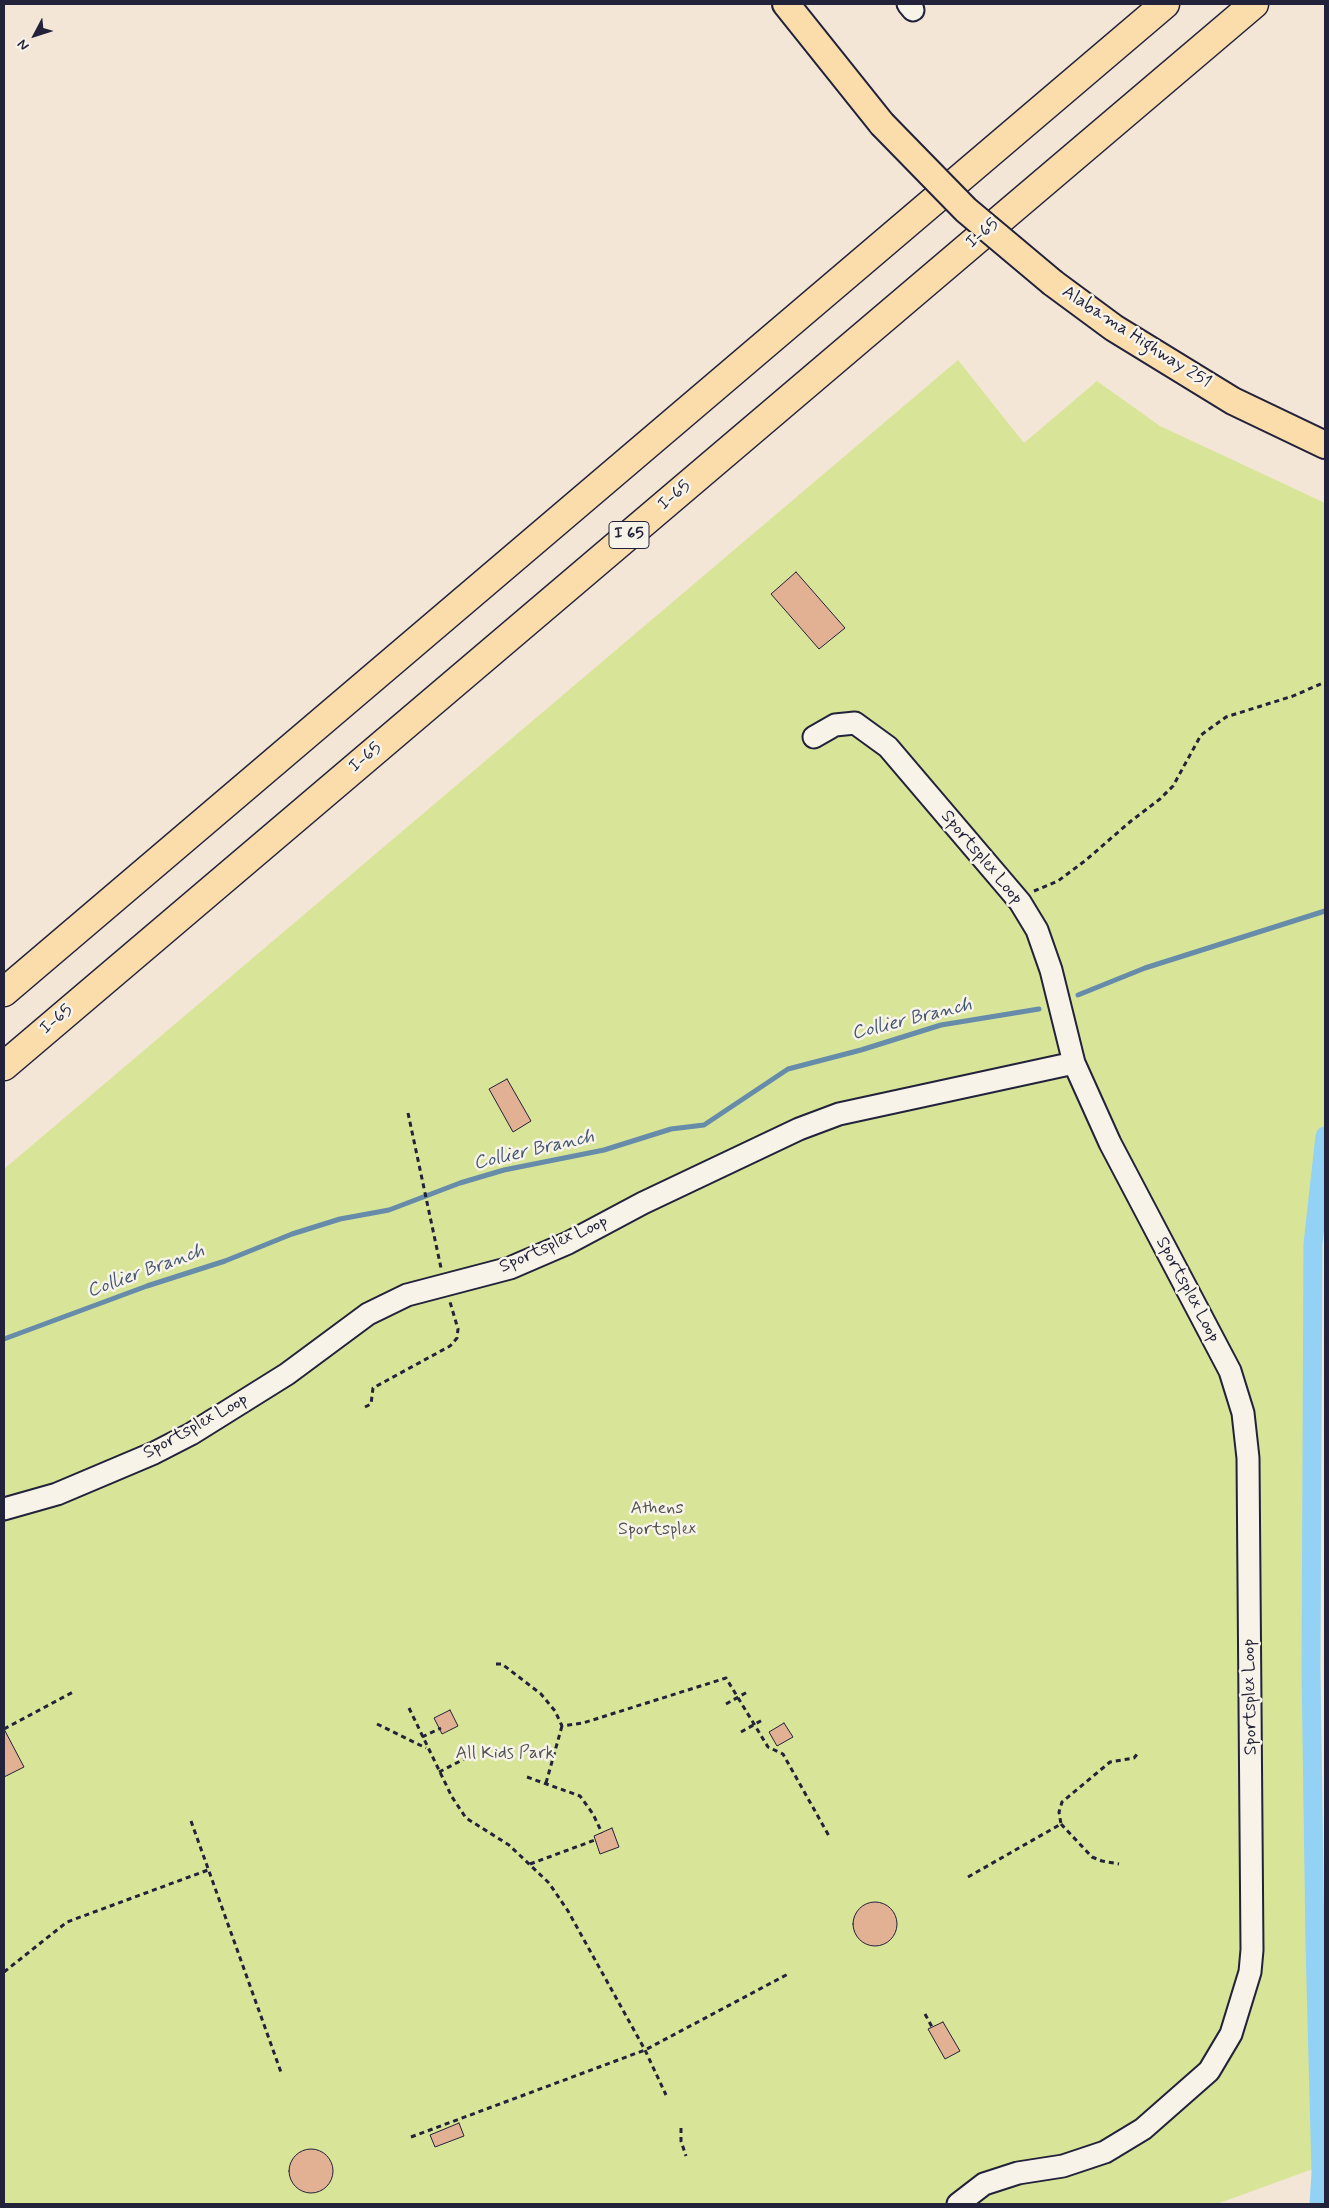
<!DOCTYPE html>
<style>
body{margin:0}
#map{position:relative;width:1329px;height:2208px;overflow:hidden;background:#f3e6d7;font-family:Mynerve,sans-serif}
canvas{display:block}
.frame{position:absolute;inset:0;border:5px solid #22223b;pointer-events:none}
.north{position:absolute;left:10px;top:10px;width:50px;height:50px;-webkit-text-stroke:4px #f7f3e8;paint-order:stroke;rotate:230deg;font-size:14px;font-weight:700;line-height:20px;text-align:center;color:#22223b}
.north::after{content:'';display:block;margin:auto;width:18px;height:22px;background:#22223b;clip-path:polygon(50% 0,100% 100%,50% 72%,0 100%)}
</style>
<div id="map">
<canvas width="1329" height="2208"></canvas>
<div class="frame"></div>
<div class="north">N</div>
</div>
<script>
const ctx = document.querySelector('canvas').getContext('2d');
ctx.lineJoin = 'round';
function paint(path, color) { ctx.fillStyle = color; ctx.fill(path, 'evenodd'); }
const shape = rows => new Path2D(rows.map(r => 'M' + r).join(''));
function strokePath(path, color, width, dash) { ctx.strokeStyle = color; ctx.lineWidth = width; ctx.lineCap = dash ? 'butt' : 'round'; ctx.setLineDash(dash || []); ctx.stroke(path); }
function drawText(font, color, halo, rows, align = 'center') {
  ctx.font = font + ' Mynerve,sans-serif'; ctx.lineWidth = 5; ctx.setLineDash([]); ctx.textBaseline = 'middle'; ctx.strokeStyle = halo; ctx.fillStyle = color; for (const [text, x, y, turn = 0] of rows) {
    ctx.save(); ctx.translate(x, y); ctx.rotate((+turn || 0) * Math.PI / 180); ctx.textAlign = isNaN(turn) ? turn : align; if (halo) ctx.strokeText(text, 0, 0); ctx.fillText(text, 0, 0); ctx.restore();
  }
}
paint(shape([
 [958,360,1024,443,1097,381,1160,426,1325,503,1325,1153,1311,1242,1313,2169,1217,2204,4,2204,4,1169]
]), '#d8e598');
strokePath(shape([
 [1078,995,1145,968,1325,911],
 [4,1339,147,1286,225,1261,292,1234,340,1219,389,1210,460,1183,504,1170,604,1150,671,1129,704,1125,788,1069,861,1050,941,1025,1039,1009]
]), '#668caa', 5);
strokePath(shape([
 [1319,2204,1321,2173,1315,1944,1311,1668,1313,1244,1325,1136]
]), '#93d2f4', 19);
const building = shape([
 [796,572,845,628,819,649,771,594,796,572],
 [507,1079,531,1121,513,1132,489,1089,507,1079],
 [450,1710,458,1726,442,1734,434,1718,450,1710],
 [784,1723,793,1737,777,1746,769,1732,784,1723],
 [4,1729,24,1767,4,1777,4,1729],
 [612,1828,619,1847,600,1854,594,1836,612,1828],
 '853 1924a22 22 0 1 1 44 0a22 22 0 1 1-44 0Z',
 [943,2022,960,2051,945,2059,928,2029,943,2022],
 [459,2123,464,2136,435,2147,430,2135,459,2123],
 '289 2171a22 22 0 1 1 44 0a22 22 0 1 1-44 0Z'
]);
paint(building, '#e2b194');
strokePath(building, '#22223b', 1);
const minor = shape([
 [908,4,913,10],
 [814,737,835,725,855,723,888,747,1020,902,1037,930,1051,970,1074,1063,1110,1143,1230,1371,1243,1413,1248,1458,1252,1950,1250,1972,1231,2034,1209,2071,1143,2129,1105,2152,1063,2166,1018,2173,984,2184,958,2204],
 [4,1509,57,1494,154,1453,191,1434,287,1374,368,1314,407,1295,510,1268,568,1243,643,1203,799,1129,839,1114,1074,1063]
]);
const major = shape([
 [786,4,882,124],
 [1053,283,1114,328,1233,401,1325,445]
]);
const highway = shape([
 [4,992,1165,4],
 [4,1066,1254,4]
]);
strokePath(minor, '#22223b', 25);
strokePath(major, '#22223b', 30);
strokePath(highway, '#22223b', 31);
strokePath(shape([
 [1034,891,1058,881,1086,860,1131,821,1160,799,1173,786,1201,735,1226,717,1293,696,1325,682],
 [408,1113,441,1268],
 [365,1407,371,1404,373,1388,450,1346,457,1338,458,1329,450,1302],
 [496,1664,502,1664,541,1694,555,1711,562,1726,583,1723,726,1678,768,1747,783,1754,829,1836],
 [726,1704,749,1691],
 [409,1708,452,1797,466,1818,509,1845,549,1883,568,1911,645,2050,666,2095],
 [377,1724,426,1748],
 [4,1729,75,1691],
 [741,1732,764,1719],
 [422,1737,441,1728],
 [439,1772,474,1754],
 [527,1777,580,1796,593,1814,602,1833],
 [546,1783,562,1726],
 [191,1821,282,2075],
 [1061,1824,1092,1857,1102,1861,1119,1864],
 [530,1864,595,1840],
 [968,1877,1061,1824,1059,1812,1062,1802,1110,1762,1134,1758,1138,1753],
 [4,1972,67,1922,208,1870],
 [925,2014,932,2027],
 [681,2128,681,2141,686,2156],
 [411,2137,645,2050,788,1974]
]), '#22223b', 3, [5, 4]);
strokePath(minor, '#f7f3e8', 21);
strokePath(major, '#faddab', 26);
strokePath(highway, '#faddab', 28);
const majorBridge = shape([
 [882,124,966,210,1053,283]
]);
strokePath(majorBridge, '#22223b', 30, []);
strokePath(majorBridge, '#faddab', 26);
for (const [x, y, w] of [
 [629,535,40]
]) { const box = new Path2D(); box.roundRect(x - w / 2, y - 13.5, w, 27, 4); ctx.fillStyle = '#f7f3e8'; ctx.fill(box); strokePath(box, '#22223b', 1); }
drawText('bold 16px', '#22223b', null, [
 ["I 65",629,535]
]);
drawText('18px', '#22223b', '#f7f3e8', [
 ["I-65",983,234,-40],
 ["Alabama Highway 251",1136,338,33],
 ["I-65",675,496,-40],
 ["I-65",366,758,-40],
 ["Sportsplex Loop",981,858,50],
 ["I-65",57,1020,-40],
 ["Sportsplex Loop",554,1245,-24],
 ["Sportsplex Loop",1187,1290,62],
 ["Sportsplex Loop",196,1427,-29],
 ["Sportsplex Loop",1251,1697,-91]
]);
drawText('18px', '#505352', '#f7f3e8', [
 ["Athens",657,1509],
 ["Sportsplex",657,1530],
 ["All Kids Park",505,1754]
]);
drawText('italic 19px', '#445772', '#f7f3e8', [
 ["Collier Branch",912,1020,-14],
 ["Collier Branch",534,1151,-13],
 ["Collier Branch",146,1272,-20]
]);
</script>
